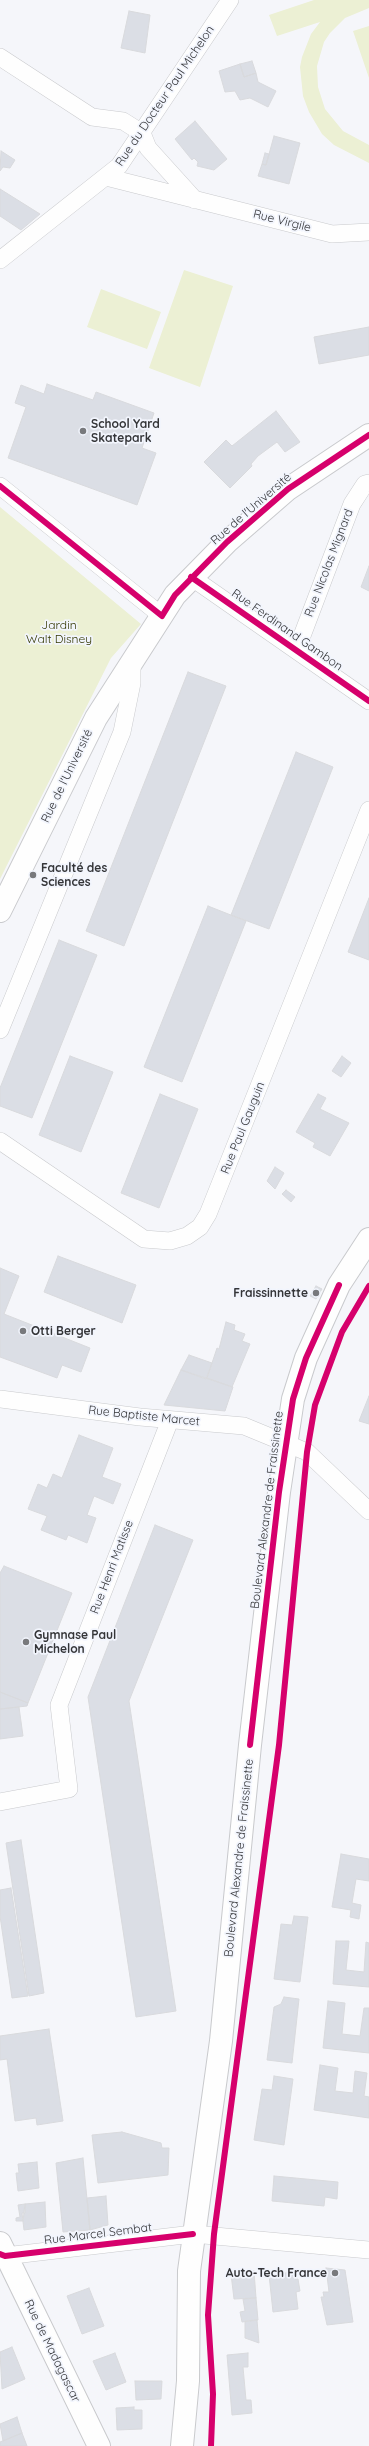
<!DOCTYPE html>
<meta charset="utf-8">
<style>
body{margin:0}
canvas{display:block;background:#f5f6fa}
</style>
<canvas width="369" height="2446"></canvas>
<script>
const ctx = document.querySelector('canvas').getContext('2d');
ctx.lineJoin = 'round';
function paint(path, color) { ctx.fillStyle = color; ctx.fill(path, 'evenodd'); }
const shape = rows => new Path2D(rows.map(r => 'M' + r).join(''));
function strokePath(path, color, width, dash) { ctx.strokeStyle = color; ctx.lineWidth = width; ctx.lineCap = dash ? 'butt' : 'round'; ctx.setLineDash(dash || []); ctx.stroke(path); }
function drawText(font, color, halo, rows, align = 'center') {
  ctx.font = font + ' Quicksand,sans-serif'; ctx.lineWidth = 3.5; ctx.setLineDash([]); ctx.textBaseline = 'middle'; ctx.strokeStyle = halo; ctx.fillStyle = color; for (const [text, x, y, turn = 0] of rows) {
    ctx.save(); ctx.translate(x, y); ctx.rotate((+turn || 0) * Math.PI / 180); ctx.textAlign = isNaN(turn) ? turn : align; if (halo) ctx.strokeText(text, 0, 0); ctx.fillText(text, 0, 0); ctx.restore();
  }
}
paint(shape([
 [314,0,369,0,369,8,345,18,330,33,324,42,317,66,318,87,325,109,343,131,369,145,369,163,334,145,322,134,309,112,303,96,300,67,302,57,311,34,320,22,277,36,269,15],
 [369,26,369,78,353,31],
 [184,270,233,286,200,387,149,368],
 [101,289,161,312,147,349,87,327],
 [0,507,141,624,111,658,0,879]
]), '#ecf0d4');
const building = shape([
 [129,11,150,15,145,53,121,48,129,11],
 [252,61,256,73,244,77,240,64,252,61],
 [240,64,244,77,256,73,258,82,276,91,268,107,250,98,240,100,235,91,225,92,219,71,240,64],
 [195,121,227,159,214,170,197,166,198,162,194,158,192,160,175,139,195,121],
 [274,136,300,143,289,184,258,176,262,164,266,165,274,136],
 [1,151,15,160,10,168,3,167,0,171,1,151],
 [265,153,269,154,266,165,262,164,265,153],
 [0,189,40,214,21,230,0,216,0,189],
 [369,327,369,355,319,364,314,337,369,327],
 [47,384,93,400,96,392,154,413,142,448,156,453,137,505,8,458,26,407,15,403,21,385,44,394,47,384],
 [276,411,300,442,285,452,277,442,258,456,251,464,252,466,230,488,204,462,226,440,232,446,276,411],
 [369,566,369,591,361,587,369,566],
 [188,672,226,686,124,946,86,931,188,672],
 [296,752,333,767,269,929,231,915,296,752],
 [369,898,369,960,348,952,369,898],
 [208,906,246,921,182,1082,144,1067,208,906],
 [59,940,97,955,32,1118,0,1106,0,1088,59,940],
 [70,1056,113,1072,81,1152,39,1135,70,1056],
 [342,1056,351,1063,341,1077,332,1071,342,1056],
 [160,1094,198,1109,159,1208,121,1193,160,1094],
 [318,1094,326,1098,320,1109,349,1123,330,1156,313,1147,315,1143,296,1132,318,1094],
 [275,1167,284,1173,275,1189,267,1181,275,1167],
 [286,1190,295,1197,291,1202,282,1194,286,1190],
 [58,1256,136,1285,122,1323,44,1292,58,1256],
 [0,1268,19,1276,4,1314,90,1348,81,1372,62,1365,57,1378,0,1357,0,1268],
 [316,1286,322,1289,316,1299,310,1296,316,1286],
 [226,1322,235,1325,234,1330,245,1334,242,1341,250,1344,232,1387,207,1378,217,1348,219,1349,226,1322],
 [189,1355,212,1363,206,1379,181,1370,189,1355],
 [181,1370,233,1387,225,1411,164,1405,181,1370],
 [369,1396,369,1424,359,1421,369,1396],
 [79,1435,113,1448,102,1477,121,1484,113,1504,94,1496,87,1515,96,1518,87,1543,68,1535,66,1540,41,1530,47,1516,28,1509,38,1484,47,1488,53,1474,62,1478,79,1435],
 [155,1525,193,1540,129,1701,176,2011,136,2017,88,1697,155,1525],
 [4,1566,72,1593,28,1703,0,1692,0,1573,4,1566],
 [0,1692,28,1703,27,1706,0,1709,0,1692],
 [19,1707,23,1736,0,1739,0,1709,19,1707],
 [21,1840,44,1993,29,1996,6,1843,21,1840],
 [341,1854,369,1859,369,1881,356,1879,352,1903,361,1905,359,1919,350,1917,351,1910,332,1907,341,1854],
 [11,1888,28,1996,12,1998,0,1916,0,1890,11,1888],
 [294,1916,308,1917,300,1982,274,1979,281,1924,292,1925,294,1916],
 [336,1941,349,1941,346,1970,364,1972,366,1942,369,1943,369,1987,333,1984,336,1941],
 [284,1997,299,1999,292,2063,267,2060,274,2007,281,2004,284,1997],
 [328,2001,345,2003,342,2034,360,2036,364,2008,369,2008,369,2053,323,2048,328,2001],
 [49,2029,63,2121,37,2125,36,2118,15,2121,7,2059,0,2060,0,2036,49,2029],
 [320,2065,338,2068,335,2091,353,2093,355,2071,367,2073,364,2096,369,2097,369,2118,314,2110,320,2065],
 [274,2076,293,2079,284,2145,254,2140,262,2089,272,2090,274,2076],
 [122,2132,161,2143,162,2148,169,2148,168,2175,98,2183,92,2135,122,2132],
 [83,2158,90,2230,63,2232,56,2163,83,2158],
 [37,2162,39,2188,18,2191,16,2173,19,2173,18,2164,37,2162],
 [274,2176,338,2182,337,2199,325,2197,324,2206,272,2201,274,2176],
 [106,2196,108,2225,90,2230,87,2198,106,2196],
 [45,2202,46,2227,24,2230,22,2213,25,2213,25,2204,45,2202],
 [25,2204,23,2221,16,2221,16,2218,20,2217,18,2205,25,2204],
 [326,2268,345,2270,353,2322,327,2325,321,2297,324,2297,323,2292,329,2292,326,2268],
 [254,2271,256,2298,234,2299,231,2274,254,2271],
 [294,2272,295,2279,298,2279,300,2291,296,2292,298,2309,273,2312,269,2275,294,2272],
 [89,2288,104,2326,82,2334,67,2296,89,2288],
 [256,2298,258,2320,242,2322,240,2312,245,2311,243,2299,256,2298],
 [257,2320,259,2343,245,2338,245,2321,257,2320],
 [12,2347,25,2379,2,2389,0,2352,12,2347],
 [115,2353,126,2382,106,2390,93,2361,115,2353],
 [248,2353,248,2367,243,2367,246,2400,251,2400,252,2413,232,2415,227,2355,248,2353],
 [135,2381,162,2381,161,2399,136,2400,135,2381],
 [134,2407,134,2410,142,2410,142,2429,117,2430,116,2408,134,2407],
 [17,2417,22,2433,3,2441,0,2424,17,2417],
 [22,2433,27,2446,0,2446,0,2442,22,2433]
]);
paint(building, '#dbdee5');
strokePath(building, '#d9dadd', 1);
const minor = shape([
 [0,57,92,117,123,121,142,133,148,148,195,200],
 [106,177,332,234,369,232],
 [0,260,119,166,230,0],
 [0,486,162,616],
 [191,577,369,701],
 [297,649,352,504,365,484,369,483],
 [0,1030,122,732,132,683,132,661],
 [0,1141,144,1239,170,1241,187,1236,200,1227,208,1214,369,810],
 [0,1399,140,1417,244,1426,307,1452,369,1511],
 [0,1802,69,1789,59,1705,170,1420],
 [0,2254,5,2256,193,2234,369,2250]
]);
const tertiary = shape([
 [0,911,96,718,175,595,227,542,288,489,369,435],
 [0,2243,99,2446],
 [182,2446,188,2381,189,2271,221,2041,250,1745,279,1492,293,1399,306,1358,339,1285,369,1239]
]);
strokePath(minor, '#c9cacd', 18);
strokePath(tertiary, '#c9cacd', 24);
strokePath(minor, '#fefefe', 17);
strokePath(tertiary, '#fefefe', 22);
strokePath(shape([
 [0,486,162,616,175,595,227,542,288,489,369,435],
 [191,577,369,701],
 [250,1745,279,1492,293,1399,306,1358,339,1285],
 [0,2254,5,2256,193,2234],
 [211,2446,213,2394,208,2315,214,2234,279,1745,307,1452,315,1405,342,1332,369,1286]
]), '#d6006c', 6);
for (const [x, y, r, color] of [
 [83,431,4,"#78797c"],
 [33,875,4,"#78797c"],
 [316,1293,4,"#78797c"],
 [23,1331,4,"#78797c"],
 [26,1642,4,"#78797c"],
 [335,2273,4,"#78797c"]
]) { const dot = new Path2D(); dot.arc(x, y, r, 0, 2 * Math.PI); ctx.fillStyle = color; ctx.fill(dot); strokePath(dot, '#f2f5fd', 1.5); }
drawText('12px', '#343538', '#f2f5fd', [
 ["Rue du Docteur Paul Michelon",165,96,-56],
 ["Rue Virgile",282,221,14],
 ["Rue de l'Université",251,509,-41],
 ["Rue Nicolas Mignard",329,563,-69],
 ["Rue Ferdinand Gambon",287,630,35],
 ["Rue de l'Université",67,776,-64],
 ["Rue Paul Gauguin",243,1128,-68],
 ["Rue Baptiste Marcet",144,1416,6],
 ["Boulevard Alexandre de Fraissinette",267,1510,-83],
 ["Rue Henri Matisse",112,1567,-69],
 ["Boulevard Alexandre de Fraissinette",239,1858,-84],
 ["Rue Marcel Sembat",98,2234,-7],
 ["Rue de Madagascar",52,2351,64]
]);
drawText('bold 12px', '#343538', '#f2f5fd', [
 ["School Yard",91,424],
 ["Skatepark",91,438],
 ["Faculté des",41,868],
 ["Sciences",41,882],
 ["Fraissinnette",308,1293,"right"],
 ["Otti Berger",31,1331],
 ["Gymnase Paul",34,1635],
 ["Michelon",34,1649],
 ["Auto-Tech France",327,2273,"right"]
], 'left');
drawText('12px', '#343800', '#f2f5fd', [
 ["Jardin",59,625],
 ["Walt Disney",59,639]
]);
</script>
